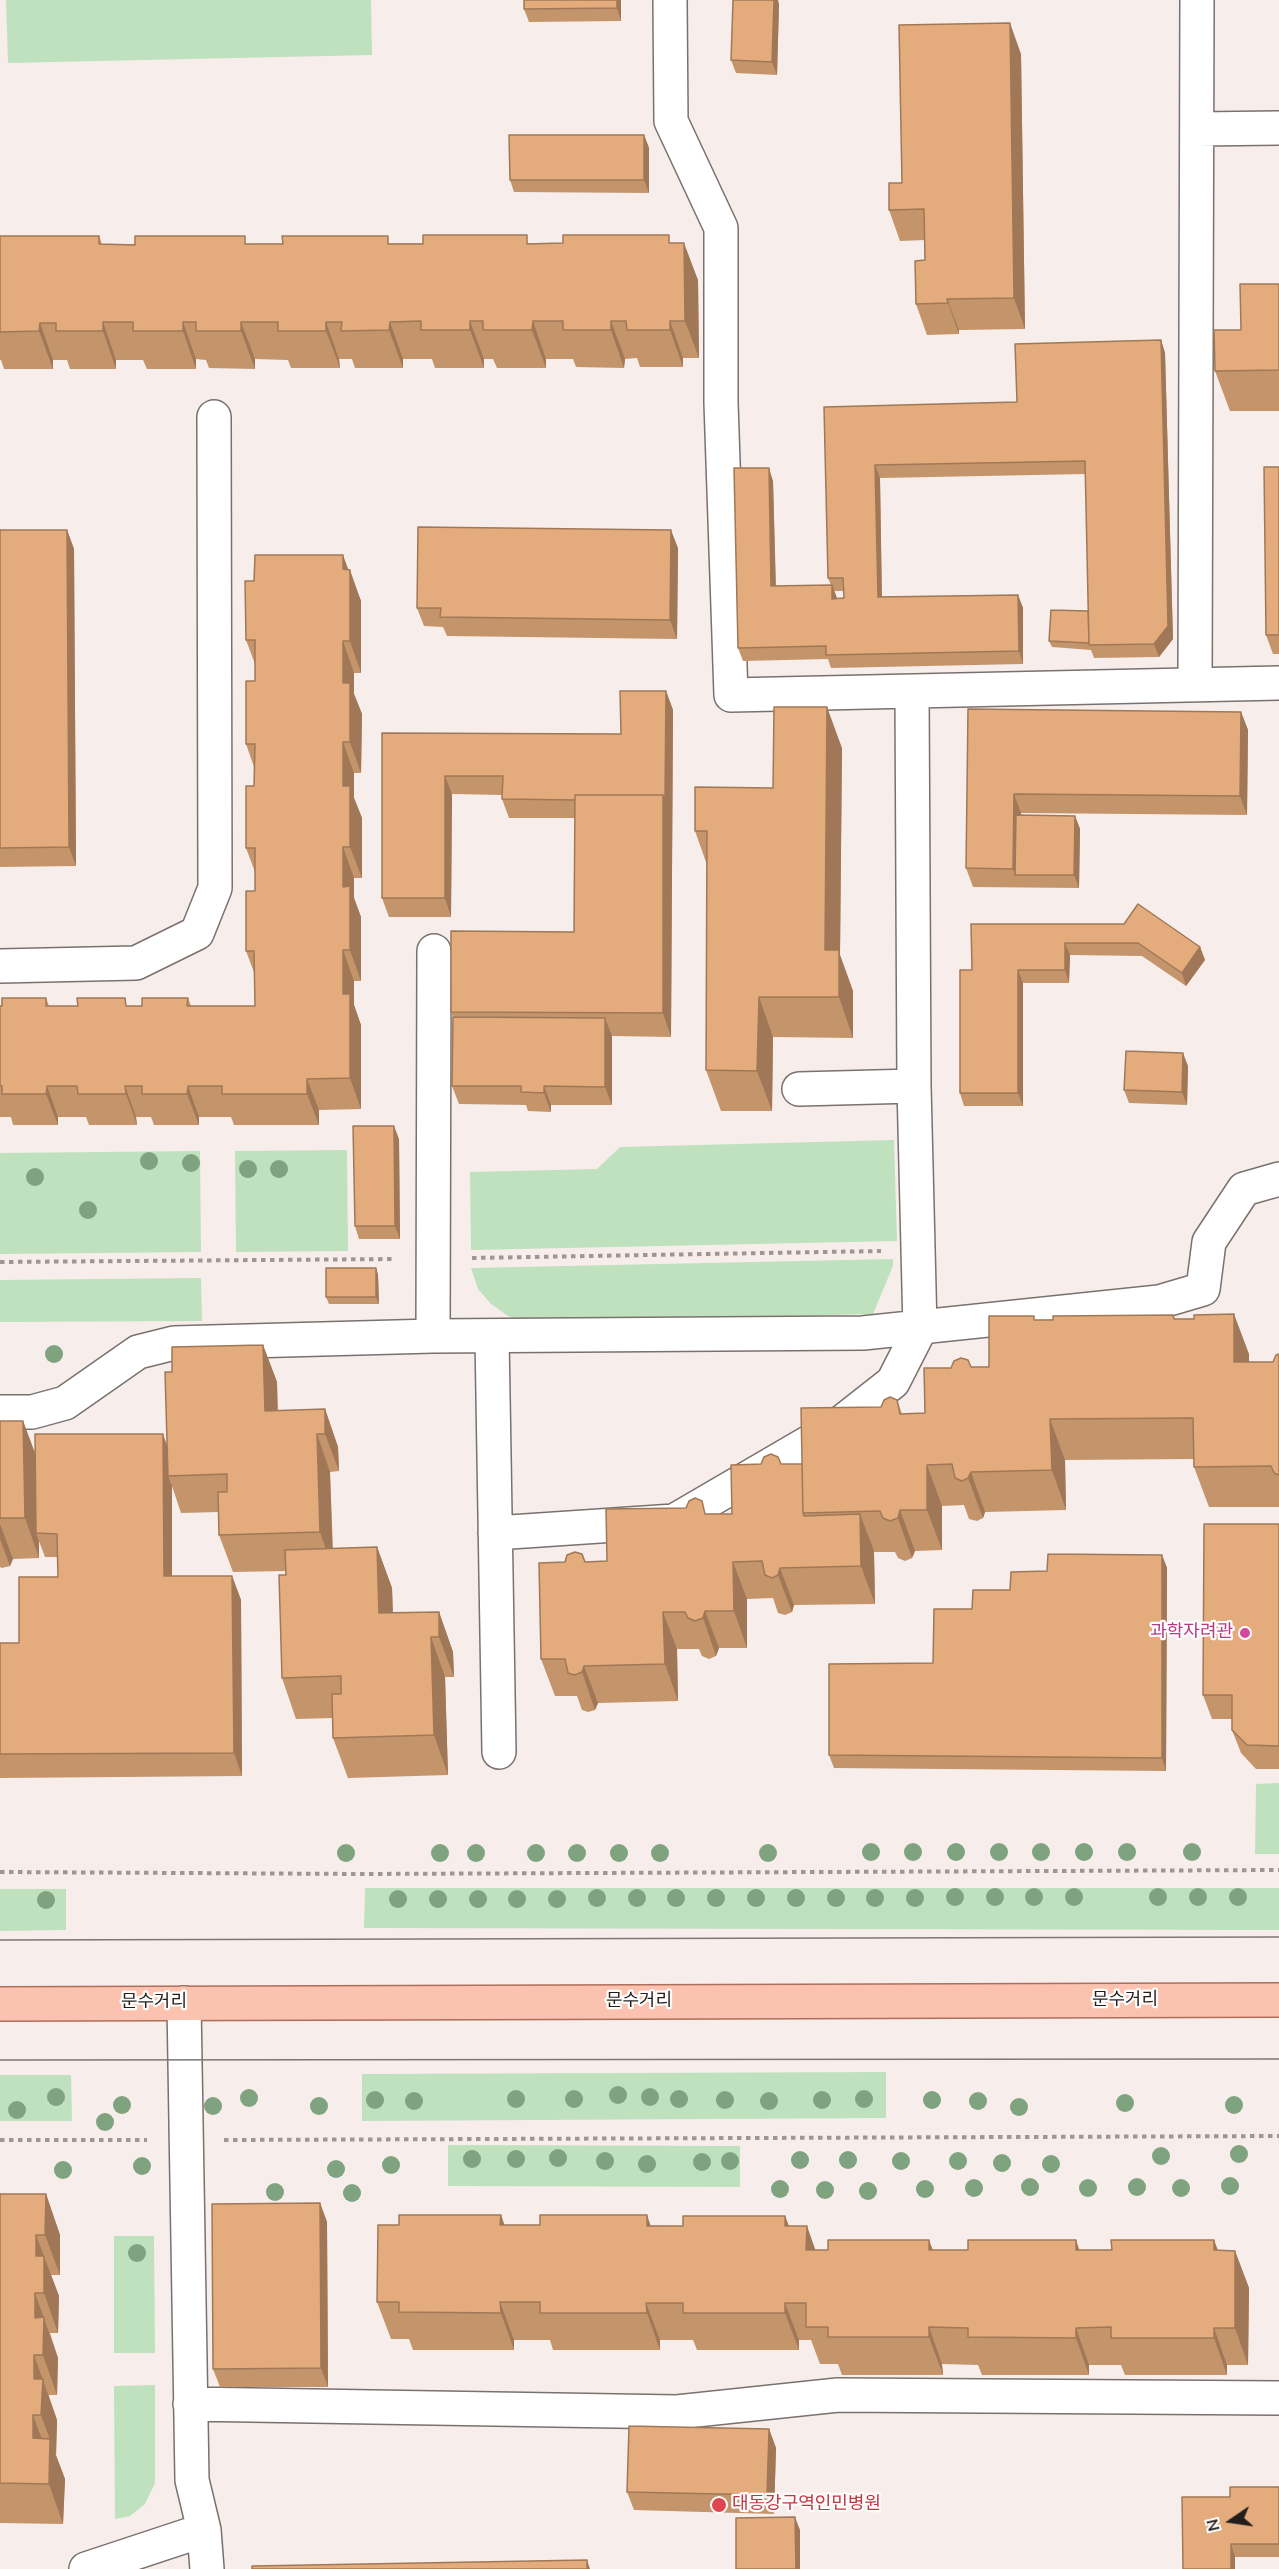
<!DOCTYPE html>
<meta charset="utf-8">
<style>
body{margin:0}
#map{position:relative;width:1279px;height:2569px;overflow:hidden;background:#f7eeeb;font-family:"Nunito Sans",sans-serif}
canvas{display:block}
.north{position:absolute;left:1201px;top:2491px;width:60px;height:60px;-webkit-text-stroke:4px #fffdfc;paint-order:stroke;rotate:257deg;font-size:16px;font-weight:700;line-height:24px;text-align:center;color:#211e1d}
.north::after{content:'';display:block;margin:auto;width:21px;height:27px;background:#211e1d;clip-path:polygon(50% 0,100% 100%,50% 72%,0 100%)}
</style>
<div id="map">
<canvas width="1279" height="2569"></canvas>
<div class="north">N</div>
</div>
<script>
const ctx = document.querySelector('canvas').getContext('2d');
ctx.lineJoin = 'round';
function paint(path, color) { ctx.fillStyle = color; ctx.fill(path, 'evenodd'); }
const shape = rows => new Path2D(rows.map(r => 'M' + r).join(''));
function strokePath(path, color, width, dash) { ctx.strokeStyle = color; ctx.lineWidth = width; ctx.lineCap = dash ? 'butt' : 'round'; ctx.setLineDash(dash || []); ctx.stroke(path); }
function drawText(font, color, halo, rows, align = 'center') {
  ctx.font = font + ' "Nunito Sans","Noto Sans KR",sans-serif'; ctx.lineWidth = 4.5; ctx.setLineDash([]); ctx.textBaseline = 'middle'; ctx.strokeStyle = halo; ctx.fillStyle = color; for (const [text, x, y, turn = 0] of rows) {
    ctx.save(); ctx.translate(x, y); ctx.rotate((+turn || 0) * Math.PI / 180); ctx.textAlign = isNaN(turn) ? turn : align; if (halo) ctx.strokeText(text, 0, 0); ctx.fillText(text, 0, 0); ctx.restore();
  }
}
paint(shape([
 [6,0,371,0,372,55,8,63],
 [894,1140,897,1241,471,1250,470,1172,597,1169,620,1147],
 [347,1150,348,1251,236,1252,235,1151],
 [200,1151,201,1252,0,1254,0,1153],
 [893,1259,893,1266,873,1314,527,1322,508,1316,491,1304,478,1289,471,1268],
 [201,1278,202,1321,0,1322,0,1280],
 [1279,1783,1279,1854,1255,1854,1256,1784],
 [365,1888,1279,1888,1279,1930,364,1928],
 [0,1889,66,1889,66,1930,0,1931],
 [886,2072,886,2118,362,2121,362,2074],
 [0,2075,71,2075,72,2121,0,2121],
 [448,2145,740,2146,740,2187,448,2186],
 [114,2236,154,2236,155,2353,114,2353],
 [155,2385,155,2483,145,2504,130,2516,115,2519,114,2386]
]), '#bfe1be');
const minor = shape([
 [670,0,671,121,721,228,721,403,731,695,1279,683],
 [1197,129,1279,128],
 [1195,685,1197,0],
 [0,966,136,963,197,933,215,888,214,417],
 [799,1089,914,1086],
 [433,1336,434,951],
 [492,1337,499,1752],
 [0,1412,32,1412,65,1403,138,1352,174,1343,433,1336,863,1333,1159,1302,1203,1289,1209,1242,1244,1189,1279,1179],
 [495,1533,674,1521,837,1426,893,1382,920,1329,914,1086,912,693],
 [184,2003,192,2480,204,2530,207,2569],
 [190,2404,677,2412,838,2395,1279,2398],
 [86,2569,204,2530]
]);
const major = shape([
 [0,2004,1279,2000]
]);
strokePath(minor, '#79716e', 36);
strokePath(major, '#ad6e5a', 36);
strokePath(shape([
 [472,1258,881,1251],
 [0,1262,395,1259],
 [0,1872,361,1874,1279,1870],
 [0,2140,147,2140],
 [224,2140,1279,2136]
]), '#9d9694', 4, [4.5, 4.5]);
strokePath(minor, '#fff', 33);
strokePath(major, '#fbc2b0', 33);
strokePath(shape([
 [0,1940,1279,1937],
 [0,2060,1279,2059]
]), '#7d7776', 1.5);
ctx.fillStyle = '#7fa37e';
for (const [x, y] of [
 [149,1161],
 [191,1163],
 [248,1169],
 [279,1169],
 [35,1177],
 [88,1210],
 [54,1354],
 [871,1852],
 [913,1852],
 [956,1852],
 [999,1852],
 [1041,1852],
 [1084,1852],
 [1127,1852],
 [1192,1852],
 [346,1853],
 [440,1853],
 [476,1853],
 [536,1853],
 [577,1853],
 [619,1853],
 [660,1853],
 [768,1853],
 [955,1897],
 [995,1897],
 [1034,1897],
 [1074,1897],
 [1158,1897],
 [1198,1897],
 [1238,1897],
 [597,1898],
 [637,1898],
 [676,1898],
 [716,1898],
 [756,1898],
 [796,1898],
 [836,1898],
 [875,1898],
 [915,1898],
 [398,1899],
 [438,1899],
 [478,1899],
 [517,1899],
 [557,1899],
 [46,1900],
 [618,2095],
 [56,2097],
 [650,2097],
 [249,2098],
 [516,2099],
 [574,2099],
 [679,2099],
 [864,2099],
 [375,2100],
 [725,2100],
 [822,2100],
 [932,2100],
 [414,2101],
 [769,2101],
 [978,2101],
 [1125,2103],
 [122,2105],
 [1234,2105],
 [213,2106],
 [319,2106],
 [1019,2107],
 [17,2110],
 [105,2122],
 [1239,2154],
 [1161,2156],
 [558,2158],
 [472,2159],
 [516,2159],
 [800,2160],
 [848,2160],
 [605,2161],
 [730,2161],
 [901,2161],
 [958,2161],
 [702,2162],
 [1002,2163],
 [647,2164],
 [1051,2164],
 [391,2165],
 [142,2166],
 [336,2169],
 [63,2170],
 [1230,2186],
 [1030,2187],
 [1137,2187],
 [974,2188],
 [1088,2188],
 [1181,2188],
 [780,2189],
 [925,2189],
 [825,2190],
 [868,2191],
 [275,2192],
 [352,2193],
 [137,2253]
]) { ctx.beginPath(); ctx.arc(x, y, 9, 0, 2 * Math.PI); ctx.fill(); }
paint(shape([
 [524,0,621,0,621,21,529,22,524,9],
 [779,4,777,75,736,73,731,60],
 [1021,54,1025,329,959,330,959,334,927,335,916,304,925,260,925,240,900,241,889,210,902,183],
 [644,135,649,148,649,193,514,192,510,180],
 [0,236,99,236,102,244,672,243,698,280,699,358,683,358,683,367,640,367,637,358,625,359,624,368,576,367,573,359,546,359,546,368,497,368,493,359,484,359,484,368,435,368,432,359,403,359,403,368,355,368,352,359,339,359,340,368,291,368,288,360,255,359,255,369,209,368,206,360,196,359,196,369,147,369,143,360,116,360,116,369,70,369,67,360,53,360,53,369,4,369,1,360,0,360],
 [1279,284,1279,411,1230,411,1215,371,1241,330],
 [1161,340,1165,353,1173,639,1159,657,1094,658,1091,650,1052,647,1049,641,1088,611,1086,474,880,478,882,597,1018,595,1023,608,1023,664,831,668,828,659,743,661,738,648,773,481,776,586,831,585,828,578,824,407,1017,402],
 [834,591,843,591,844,598,837,598],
 [1279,467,1279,654,1273,654,1266,635],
 [0,530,67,530,74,549,76,866,0,867],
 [678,548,677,639,447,636,443,627,424,626,417,608],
 [348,570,361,601,361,673,354,673,354,694,362,714,361,773,354,773,354,798,362,818,362,878,354,878,354,898,361,917,361,981,354,981,354,1005,361,1025,361,1109,319,1110,319,1125,234,1125,231,1117,199,1117,199,1125,154,1125,151,1117,136,1117,137,1125,89,1125,86,1117,58,1117,58,1125,13,1125,11,1117,0,1117,0,1006,46,998,49,1006,142,1006,188,998,191,1006,255,1006,255,975,246,951,255,891,255,872,246,848,254,786,254,767,246,744,255,681,255,664,246,640,254,581],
 [666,691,673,710,671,1037,612,1036,612,1105,551,1105,551,1112,528,1111,526,1105,459,1104,452,1086,453,1017,451,1012,574,932,575,818,509,818,502,799,502,795,452,794,451,917,389,917,382,898,382,733,621,734],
 [968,709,1241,712,1248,730,1247,815,1021,813,1021,815,1075,816,1080,829,1079,888,973,887,966,868],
 [842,748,840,955,853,991,853,1038,773,1037,772,1111,721,1111,706,1070,707,865,695,831,773,788],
 [971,924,1200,947,1205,960,1186,986,1142,956,1070,955,1069,983,1023,983,1023,1106,964,1106,960,1093,972,970],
 [1188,1066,1187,1105,1129,1103,1124,1090],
 [399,1139,400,1239,359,1239,355,1226],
 [376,1268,378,1275,379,1304,329,1304,326,1297],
 [1173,1315,1175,1319,1249,1354,1249,1362,1273,1362,1279,1354,1279,1507,1209,1507,1194,1467,1194,1459,1065,1460,1066,1510,985,1512,983,1518,977,1521,969,1519,964,1505,942,1506,942,1550,915,1551,912,1558,905,1561,898,1558,895,1552,874,1552,875,1604,794,1605,792,1612,785,1615,778,1613,773,1598,747,1599,747,1648,719,1648,716,1656,709,1659,702,1656,699,1649,677,1649,678,1701,598,1703,595,1710,588,1712,582,1710,577,1696,555,1696,541,1659,585,1562,607,1561,707,1514,732,1514,781,1464,802,1464,881,1407,897,1400,902,1414,925,1413,971,1367,989,1367,1036,1320],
 [263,1345,277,1382,278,1411,325,1409,338,1447,339,1471,330,1472,333,1549,377,1547,392,1588,393,1613,439,1612,453,1652,454,1677,445,1677,448,1775,348,1778,333,1738,333,1718,296,1719,282,1678,286,1571,233,1572,219,1535,219,1512,181,1513,172,1486,172,1576,232,1576,241,1600,242,1776,0,1778,0,1643,19,1643,58,1577,58,1557,45,1557,39,1541,39,1558,13,1559,10,1566,2,1568,0,1567,0,1421,23,1421,35,1454,167,1445,172,1372],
 [1279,1524,1279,1769,1256,1769,1241,1753,1232,1730,1232,1719,1212,1719,1203,1695],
 [1162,1555,1167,1568,1166,1771,834,1768,829,1755,933,1663,972,1609,1047,1571],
 [0,2194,46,2194,60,2235,60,2275,51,2275,59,2296,58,2333,50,2333,58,2358,57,2395,49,2395,49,2396,57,2420,56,2456,65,2479,63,2524,0,2523],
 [320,2203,327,2222,328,2387,220,2387,213,2369],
 [501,2215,504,2225,683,2226,785,2216,789,2226,815,2250,1112,2250,1214,2240,1218,2250,1235,2251,1249,2288,1248,2365,1227,2365,1227,2375,1125,2375,1121,2365,1089,2365,1089,2375,982,2375,978,2365,942,2364,943,2375,842,2375,838,2364,820,2364,811,2340,799,2340,799,2350,697,2350,693,2340,660,2340,660,2350,553,2350,550,2340,514,2340,514,2350,413,2350,409,2339,391,2339,377,2302,399,2225],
 [769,2429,776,2448,774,2514,634,2510,627,2492],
 [1279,2487,1279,2557,1235,2557,1235,2569,1183,2569,1230,2497]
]), '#c4946b');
paint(shape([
 [617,0,621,0,621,21,617,8],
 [774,0,778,0,779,4,777,75,772,62],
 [1010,23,1021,54,1025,329,1014,298],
 [644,135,649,148,649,193,644,180],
 [684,243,698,280,699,358,685,321],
 [947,299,959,330,959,334,948,303],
 [470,321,484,359,484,368,470,330],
 [533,321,546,359,546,368,532,330],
 [611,321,625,359,624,368,611,330],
 [670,321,683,358,683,367,670,330],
 [103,322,116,360,116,369,103,331],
 [183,322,196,359,196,369,183,331],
 [241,322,255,359,255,369,241,331],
 [326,322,339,359,340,368,326,331],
 [390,322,403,359,403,368,389,330],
 [40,323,53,360,53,369,39,331],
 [1161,340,1165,353,1173,639,1159,657,1154,644],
 [875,465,880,478,882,610,878,597],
 [769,468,773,481,776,599,771,586],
 [67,530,74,549,76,866,69,847],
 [671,530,678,548,677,639,670,620],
 [343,555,350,574,350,570,361,601,361,673,350,641,343,569],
 [832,585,837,598,837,611,832,599],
 [1018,595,1023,608,1023,664,1019,651],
 [343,641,354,673,354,694,362,714,361,773,350,742,343,683],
 [666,691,673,710,671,1037,663,1013,663,795],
 [827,707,842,748,840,955,853,991,853,1038,839,997,825,950],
 [1241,712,1248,730,1247,815,1240,796],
 [343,742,354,773,354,798,362,818,362,878,350,847,343,786],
 [445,776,452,794,451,917,445,898],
 [1014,794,1021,813,1020,875,1015,875,1020,888,1013,869],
 [1075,816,1080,829,1079,888,1074,875],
 [343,847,354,878,354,898,361,917,361,981,350,950,343,887],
 [1065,943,1070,955,1069,983,1065,970],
 [1200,947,1205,960,1186,986,1182,973],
 [343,950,354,981,354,1005,361,1025,361,1109,350,1078,343,994],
 [1018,970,1023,983,1023,1106,1018,1093],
 [759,997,773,1037,772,1111,757,1071],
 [605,1018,612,1036,612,1105,605,1087],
 [1183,1053,1188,1066,1187,1105,1182,1092],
 [307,1079,319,1110,319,1125,307,1094],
 [47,1086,58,1117,58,1125,46,1094],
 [125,1086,136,1117,137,1125,126,1094],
 [188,1086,199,1117,199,1125,187,1094],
 [544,1086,551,1105,551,1112,544,1093],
 [394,1126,399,1139,400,1239,395,1226],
 [376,1268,378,1275,379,1304,376,1297],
 [1234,1314,1249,1354,1249,1403,1234,1362],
 [263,1345,277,1382,278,1449,265,1411],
 [325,1409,338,1447,339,1471,325,1434],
 [1050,1419,1065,1460,1066,1510,1052,1470],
 [23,1421,38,1461,36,1533,39,1541,39,1558,25,1518],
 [163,1434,171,1457,168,1476,172,1486,172,1600,164,1576],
 [317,1434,330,1472,333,1570,320,1532],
 [927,1465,942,1506,942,1550,927,1510],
 [971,1472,985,1512,983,1518,968,1478],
 [900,1510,915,1551,912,1558,898,1518],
 [860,1514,874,1551,875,1604,861,1566],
 [0,1524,13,1559,10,1566,0,1539],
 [377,1547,392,1588,394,1654,379,1613],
 [1162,1555,1167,1568,1166,1771,1162,1758],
 [733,1562,747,1599,747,1648,734,1611],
 [780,1568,794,1605,792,1612,778,1575],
 [232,1576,241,1600,242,1776,234,1753],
 [705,1611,719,1648,716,1656,703,1618],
 [439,1612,453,1652,454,1677,439,1637],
 [663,1612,677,1649,678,1701,665,1664],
 [431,1637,445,1677,448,1775,434,1735],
 [584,1666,598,1703,595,1710,582,1672],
 [46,2194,60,2235,60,2275,45,2235],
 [320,2203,327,2222,328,2387,321,2368],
 [501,2215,514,2253,500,2225],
 [647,2215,660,2253,647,2226],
 [785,2216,799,2253,785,2226],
 [807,2226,820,2263,806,2250],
 [36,2235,59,2296,58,2333,44,2293,36,2256],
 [929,2240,943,2277,929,2250],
 [1076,2240,1089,2278,1076,2250],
 [1214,2240,1227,2278,1214,2250],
 [1235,2251,1249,2288,1248,2365,1235,2328],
 [35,2293,58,2358,57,2395,43,2355,35,2318],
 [500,2302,514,2340,514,2350,501,2313],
 [646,2303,660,2340,660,2350,647,2313],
 [785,2303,799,2340,799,2350,785,2313],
 [929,2327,942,2364,943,2375,929,2337],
 [1076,2328,1089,2365,1089,2375,1076,2338],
 [1214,2328,1227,2365,1227,2375,1214,2338],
 [34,2355,57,2420,56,2456,41,2415,34,2379],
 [33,2415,48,2456,33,2438],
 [769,2429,776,2448,774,2514,767,2495],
 [50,2439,65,2479,63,2524,49,2484],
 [795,2517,800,2530,800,2569,796,2569],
 [1231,2544,1235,2557,1235,2569,1231,2569],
 [587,2560,590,2569,587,2569]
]), '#a07857');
const building = shape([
 [524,0,617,0,617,8,524,9,524,0],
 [733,0,774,0,772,62,731,60,733,0],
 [1010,23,1014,298,947,299,948,303,916,304,915,261,925,260,924,209,889,210,889,183,902,183,899,25,1010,23],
 [509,135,644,135,644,180,510,180,509,135],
 [423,235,527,235,527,244,563,243,563,235,669,235,669,243,684,243,685,321,670,321,670,330,627,330,626,321,611,321,611,330,563,330,563,321,533,321,532,330,483,330,483,321,470,321,470,330,421,330,421,321,390,322,389,330,341,331,342,322,326,322,326,331,278,331,278,322,241,322,241,331,196,331,196,322,183,322,183,331,133,331,133,322,103,322,103,331,56,331,56,323,40,323,39,331,0,332,0,236,99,236,99,244,135,245,135,236,245,236,245,244,283,244,282,236,388,236,388,244,423,244,423,235],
 [1240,284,1279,284,1279,370,1215,371,1214,330,1241,330,1240,284],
 [1161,340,1168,626,1154,644,1089,645,1085,461,875,465,878,597,1018,595,1019,651,826,655,826,646,738,648,734,468,769,468,771,586,832,585,832,599,844,598,843,578,828,578,824,407,1017,402,1015,344,1161,340],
 [1264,467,1279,467,1279,635,1266,635,1264,467],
 [418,527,671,530,670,620,440,617,441,608,417,608,418,527],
 [0,530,67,530,69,847,0,848,0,530],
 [255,555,343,555,343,569,350,570,350,641,343,641,343,683,350,683,350,742,343,742,343,786,350,786,350,847,343,847,343,887,350,886,350,950,343,950,343,994,350,994,350,1078,307,1079,307,1094,222,1094,222,1086,188,1086,187,1094,142,1094,142,1086,125,1086,126,1094,78,1094,77,1086,47,1086,46,1094,2,1094,2,1086,0,1086,0,1006,2,1006,2,998,46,998,46,1006,78,1006,77,998,125,998,126,1006,142,1006,142,998,188,998,187,1006,255,1006,254,951,246,951,246,891,255,891,255,848,246,848,246,786,254,786,255,744,246,744,246,681,255,681,255,640,246,640,245,581,254,581,255,555],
 [1051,610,1088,611,1089,643,1049,641,1051,610],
 [620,691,666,691,665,800,663,795,575,795,575,800,502,799,503,776,445,776,445,898,382,898,382,733,621,734,620,691],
 [774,707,827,707,825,950,839,950,839,997,759,997,757,1071,706,1070,707,831,695,831,695,787,773,788,774,707],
 [968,709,1241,712,1240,796,1014,794,1013,869,966,868,968,709],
 [575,795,663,795,663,1013,451,1012,451,931,574,932,575,795],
 [1016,815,1075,816,1074,875,1015,875,1016,815],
 [1138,904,1200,947,1182,973,1138,943,1065,943,1065,970,1018,970,1018,1093,960,1093,960,970,972,970,971,924,1124,924,1138,904],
 [453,1017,605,1018,605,1087,544,1086,544,1093,521,1092,521,1086,452,1086,453,1017],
 [1126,1051,1183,1053,1182,1092,1124,1090,1126,1051],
 [353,1126,394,1126,395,1226,355,1226,353,1126],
 [326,1268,376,1268,376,1297,326,1297,326,1268],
 [1234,1314,1234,1362,1273,1362,1276,1355,1279,1354,1279,1475,1274,1473,1271,1466,1194,1467,1193,1418,1050,1419,1052,1470,971,1472,968,1478,962,1481,955,1478,952,1464,927,1465,927,1510,900,1510,898,1518,890,1521,883,1518,880,1511,803,1513,801,1408,881,1407,884,1400,890,1397,897,1400,900,1414,925,1413,924,1368,951,1368,954,1361,961,1358,968,1360,971,1367,989,1367,989,1316,1034,1316,1034,1320,1053,1320,1053,1316,1173,1315,1174,1319,1194,1319,1194,1315,1234,1314],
 [263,1345,265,1411,325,1409,325,1434,317,1434,320,1532,219,1535,218,1492,227,1492,227,1474,168,1476,165,1372,172,1372,172,1347,263,1345],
 [0,1421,23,1421,25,1518,0,1518,0,1421],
 [35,1434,163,1434,164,1576,232,1576,234,1753,0,1754,0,1643,19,1643,19,1577,58,1577,57,1534,36,1533,35,1434],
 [771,1454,778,1457,781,1464,802,1464,803,1513,804,1516,860,1514,861,1566,780,1568,778,1575,772,1578,765,1575,762,1561,733,1562,734,1611,705,1611,703,1618,695,1621,688,1618,685,1612,663,1612,665,1664,584,1666,582,1672,575,1675,568,1673,565,1659,541,1659,539,1563,565,1562,567,1555,575,1552,582,1554,585,1562,607,1561,606,1509,686,1508,689,1501,695,1498,702,1501,705,1514,732,1514,731,1465,761,1464,764,1457,771,1454],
 [1204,1524,1279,1524,1279,1746,1247,1745,1232,1730,1232,1695,1203,1695,1204,1524],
 [377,1547,379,1613,439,1612,439,1637,431,1637,434,1735,333,1738,332,1694,341,1694,341,1676,282,1678,279,1575,286,1575,285,1550,377,1547],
 [1048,1554,1162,1555,1162,1758,829,1755,829,1664,933,1663,934,1609,972,1609,973,1590,1010,1590,1011,1572,1047,1571,1048,1554],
 [0,2194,46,2194,45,2235,36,2235,36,2256,44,2256,44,2293,35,2293,35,2318,44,2317,43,2355,34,2355,34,2379,43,2379,41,2415,33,2415,33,2438,50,2439,49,2484,0,2483,0,2194],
 [320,2203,321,2368,213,2369,212,2204,320,2203],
 [399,2215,501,2215,500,2225,540,2225,540,2215,647,2215,647,2226,683,2226,683,2216,785,2216,785,2226,807,2226,806,2250,828,2250,828,2240,929,2240,929,2250,968,2250,968,2240,1076,2240,1076,2250,1112,2250,1111,2240,1214,2240,1214,2250,1235,2251,1235,2328,1214,2328,1214,2338,1111,2338,1111,2327,1076,2328,1076,2338,968,2337,968,2328,929,2327,929,2337,828,2337,828,2327,806,2327,806,2303,785,2303,785,2313,683,2313,683,2303,646,2303,647,2313,540,2313,540,2302,500,2302,501,2313,399,2312,399,2302,377,2302,378,2225,399,2225,399,2215],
 [629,2426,769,2429,767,2495,627,2492,629,2426],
 [1230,2487,1279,2487,1279,2544,1231,2544,1231,2569,1183,2569,1182,2497,1230,2497,1230,2487],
 [795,2517,796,2569,736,2569,736,2518,795,2517],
 [587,2560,587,2569,252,2569,252,2566,587,2560]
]);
paint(building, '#e4ac7c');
strokePath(building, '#a07857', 1.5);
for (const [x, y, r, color] of [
 [1245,1633,6,"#d1479c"],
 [719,2505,8,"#e0444e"]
]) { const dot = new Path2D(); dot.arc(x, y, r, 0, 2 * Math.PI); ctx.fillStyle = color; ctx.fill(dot); strokePath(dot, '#fffdfc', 2); }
drawText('18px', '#b23c85', '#fffdfc', [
 ["과학자려관",1233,1633]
], 'right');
drawText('18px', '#211e1d', '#fffdfc', [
 ["문수거리",1125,2001],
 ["문수거리",639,2002],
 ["문수거리",154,2003]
]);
drawText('18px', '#be3a42', '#fffdfc', [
 ["대동강구역인민병원",732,2505]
], 'left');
</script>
